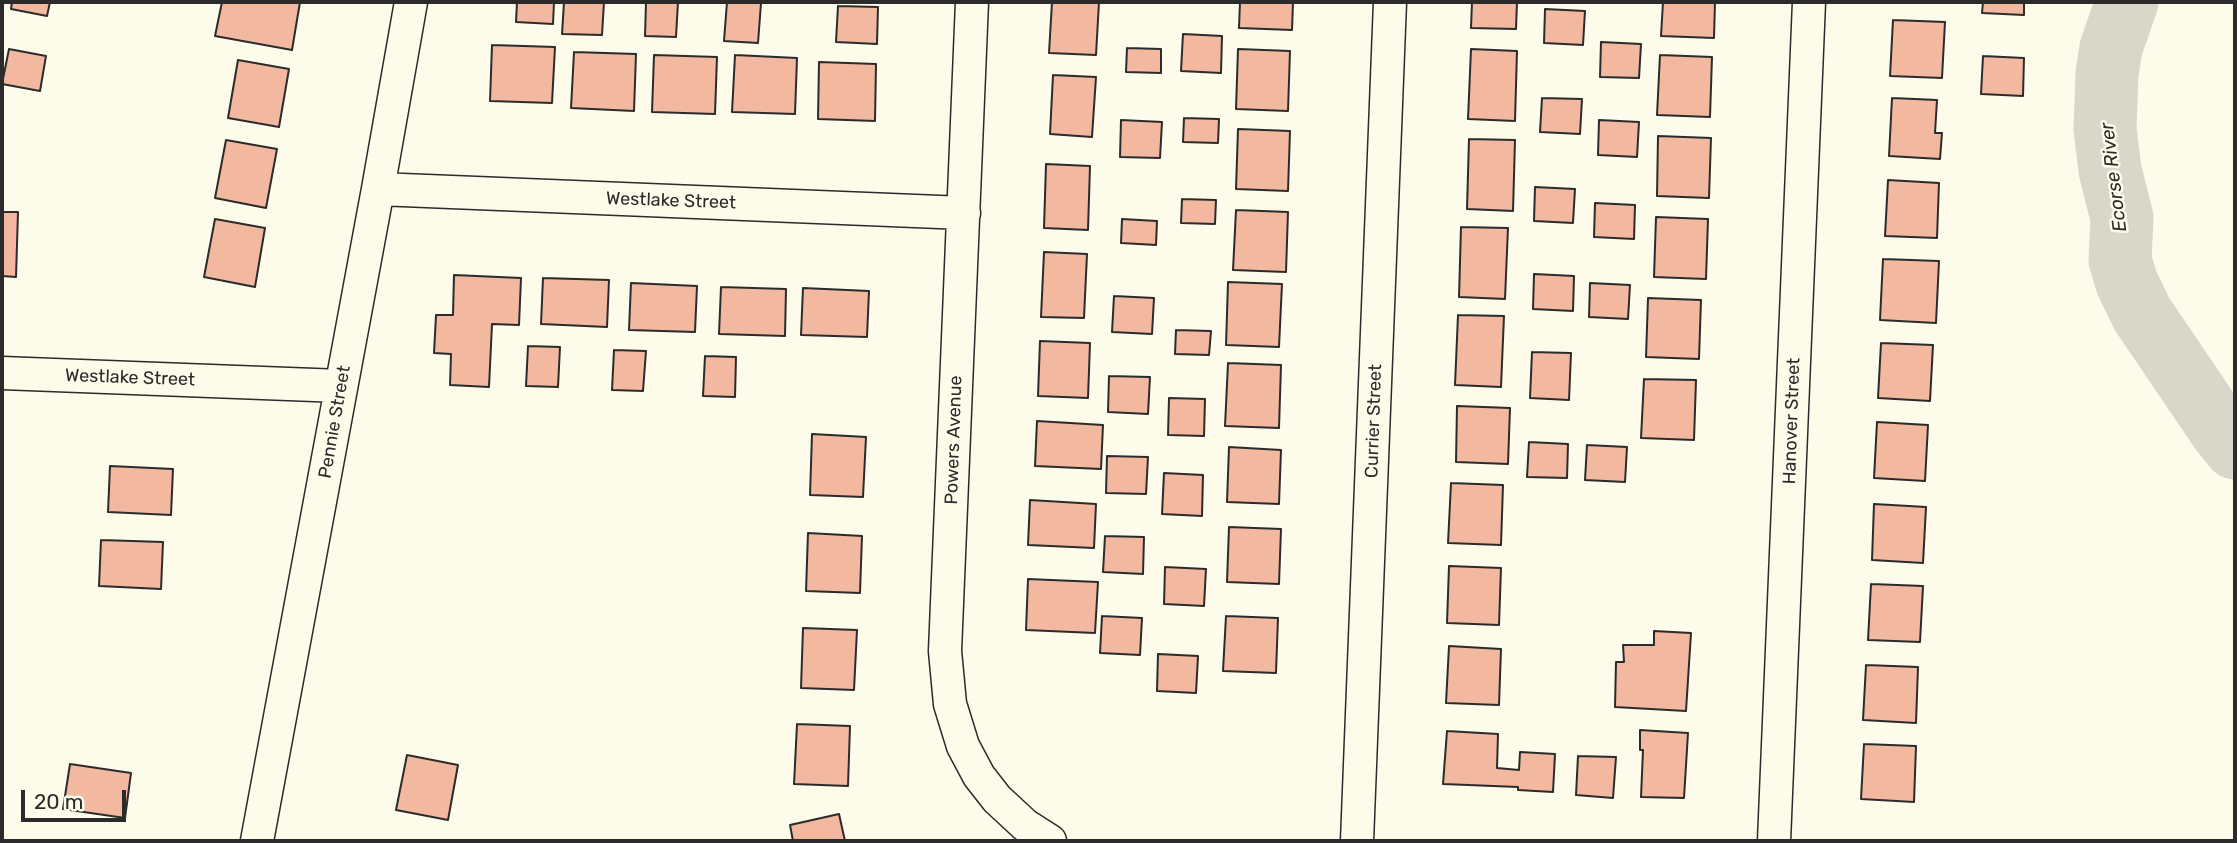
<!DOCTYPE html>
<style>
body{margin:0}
#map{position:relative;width:2237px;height:843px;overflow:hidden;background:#fdfbea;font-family:Rubik,sans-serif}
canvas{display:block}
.frame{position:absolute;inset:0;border:4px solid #2b2b2b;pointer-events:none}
.scale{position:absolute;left:21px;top:790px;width:105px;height:32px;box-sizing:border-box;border:4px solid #2b2b2b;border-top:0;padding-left:9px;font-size:21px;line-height:24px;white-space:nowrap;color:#2b2b2b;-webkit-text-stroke:5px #fdfbea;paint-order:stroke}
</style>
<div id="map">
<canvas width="2237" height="843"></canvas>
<div class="frame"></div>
<div class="scale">20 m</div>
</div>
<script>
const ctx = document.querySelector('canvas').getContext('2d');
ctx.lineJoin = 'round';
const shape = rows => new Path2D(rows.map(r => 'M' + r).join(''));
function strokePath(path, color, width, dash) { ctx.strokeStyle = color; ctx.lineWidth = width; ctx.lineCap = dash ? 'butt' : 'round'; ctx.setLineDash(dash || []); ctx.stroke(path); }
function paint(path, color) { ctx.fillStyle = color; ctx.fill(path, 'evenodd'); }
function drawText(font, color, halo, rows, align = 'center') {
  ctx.font = font + ' Rubik,sans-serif'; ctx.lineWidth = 5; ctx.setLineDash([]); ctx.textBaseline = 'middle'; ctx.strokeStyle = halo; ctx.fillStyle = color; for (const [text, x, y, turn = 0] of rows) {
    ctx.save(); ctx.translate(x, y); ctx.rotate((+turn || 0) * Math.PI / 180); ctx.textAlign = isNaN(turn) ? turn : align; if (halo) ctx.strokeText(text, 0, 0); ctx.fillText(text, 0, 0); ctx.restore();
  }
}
strokePath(shape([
 [2127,2,2111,48,2107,73,2105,129,2110,170,2122,218,2120,260,2127,283,2142,314,2222,432,2235,448]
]), '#d8d7c9', 63);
const building = shape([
 [12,2,50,2,47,16,11,9,12,2],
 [222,2,300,2,292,50,215,36,222,2],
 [517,2,554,2,553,24,516,22,517,2],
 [564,2,604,2,602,35,562,34,564,2],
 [646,2,678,2,676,37,645,36,646,2],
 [727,2,761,3,758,43,724,41,727,2],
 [1052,2,1099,2,1096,55,1049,53,1052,2],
 [1240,2,1293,2,1292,30,1239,28,1240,2],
 [1472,2,1517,2,1516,29,1471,28,1472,2],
 [1663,2,1715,2,1714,38,1661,36,1663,2],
 [1983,2,2024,2,2024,15,1982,13,1983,2],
 [838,6,878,7,877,44,836,42,838,6],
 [1545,9,1585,11,1583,45,1544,43,1545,9],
 [1893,20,1945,22,1942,78,1890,76,1893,20],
 [1183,34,1222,36,1221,73,1181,71,1183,34],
 [1601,42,1641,44,1639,78,1600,77,1601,42],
 [492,45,555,47,552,103,490,101,492,45],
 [1127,48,1161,49,1161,73,1126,72,1127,48],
 [9,49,46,56,40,91,2,84,9,49],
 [1238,49,1290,51,1288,111,1236,109,1238,49],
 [1471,49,1517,51,1515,121,1468,119,1471,49],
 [574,52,636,54,634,111,571,108,574,52],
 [654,55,717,57,715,114,652,112,654,55],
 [735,55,797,58,795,114,732,112,735,55],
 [1660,55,1712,57,1710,117,1657,115,1660,55],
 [1983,56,2024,58,2023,96,1981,94,1983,56],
 [238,60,289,69,279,127,228,118,238,60],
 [819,62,876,64,875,121,818,119,819,62],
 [1053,75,1096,77,1092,137,1050,134,1053,75],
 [1542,98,1582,99,1580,134,1540,132,1542,98],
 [1892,98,1937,100,1935,133,1942,133,1940,159,1889,156,1892,98],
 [1184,118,1219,119,1218,143,1183,142,1184,118],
 [1121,120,1162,122,1160,158,1120,157,1121,120],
 [1599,120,1639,122,1637,157,1598,155,1599,120],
 [1238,129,1290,131,1288,191,1236,189,1238,129],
 [1658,136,1711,138,1709,198,1657,196,1658,136],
 [1469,139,1515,140,1513,211,1467,209,1469,139],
 [226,140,277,149,266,208,215,198,226,140],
 [1046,164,1090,166,1088,230,1044,228,1046,164],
 [1888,180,1939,183,1937,238,1885,236,1888,180],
 [1535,187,1575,189,1573,223,1534,221,1535,187],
 [1182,199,1216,200,1215,224,1181,223,1182,199],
 [1595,203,1635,205,1634,239,1594,237,1595,203],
 [1236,210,1288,212,1286,272,1233,270,1236,210],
 [2,212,18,212,16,277,2,276,2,212],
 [1656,217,1708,219,1706,279,1654,277,1656,217],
 [215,219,265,228,255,287,204,277,215,219],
 [1122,219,1157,221,1156,245,1121,243,1122,219],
 [1461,227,1508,228,1505,299,1459,297,1461,227],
 [1044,252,1087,254,1084,318,1041,317,1044,252],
 [1883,259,1939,261,1936,323,1880,320,1883,259],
 [1534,274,1574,276,1573,311,1533,309,1534,274],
 [454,275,521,278,519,325,492,324,489,387,450,385,451,354,434,353,436,315,453,315,454,275],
 [543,278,609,280,607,327,541,324,543,278],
 [1228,282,1282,284,1279,347,1226,345,1228,282],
 [631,283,697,286,695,332,629,330,631,283],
 [1590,283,1630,285,1628,319,1589,317,1590,283],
 [721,287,786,289,785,336,719,334,721,287],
 [803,288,869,291,867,337,801,335,803,288],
 [1114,296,1154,298,1152,334,1112,332,1114,296],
 [1648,298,1701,300,1699,359,1646,357,1648,298],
 [1458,315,1504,316,1501,387,1455,385,1458,315],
 [1176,330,1211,331,1209,355,1175,354,1176,330],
 [1040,341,1090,343,1088,398,1038,396,1040,341],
 [1881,343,1933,345,1930,401,1878,398,1881,343],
 [528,346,560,347,558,387,526,386,528,346],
 [614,350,646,351,643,391,612,390,614,350],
 [1532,352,1571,353,1569,400,1530,398,1532,352],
 [705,356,736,357,735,397,703,396,705,356],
 [1228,363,1281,365,1279,428,1225,426,1228,363],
 [1109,376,1150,377,1148,414,1108,412,1109,376],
 [1644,379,1696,380,1694,440,1641,438,1644,379],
 [1169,398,1205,399,1204,436,1168,435,1169,398],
 [1457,406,1510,408,1508,464,1456,462,1457,406],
 [1037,421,1103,425,1101,469,1035,466,1037,421],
 [1877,422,1928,425,1925,481,1874,478,1877,422],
 [812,434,866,437,863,497,810,495,812,434],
 [1529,442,1568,444,1567,478,1527,477,1529,442],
 [1587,445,1627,447,1625,482,1585,480,1587,445],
 [1229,447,1281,450,1279,504,1227,502,1229,447],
 [1107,456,1148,457,1146,494,1106,493,1107,456],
 [110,466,173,469,171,515,108,512,110,466],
 [1164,473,1203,475,1202,516,1162,514,1164,473],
 [1451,483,1503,485,1501,545,1448,543,1451,483],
 [1030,500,1096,504,1094,548,1028,545,1030,500],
 [1874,504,1926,507,1923,563,1872,560,1874,504],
 [1229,527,1281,529,1279,584,1227,582,1229,527],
 [808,533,862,536,860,593,806,591,808,533],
 [1105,536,1144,537,1143,574,1103,572,1105,536],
 [101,540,163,542,161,589,99,586,101,540],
 [1449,566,1501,568,1499,625,1447,623,1449,566],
 [1165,567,1206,569,1204,606,1164,604,1165,567],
 [1028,579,1098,582,1095,633,1026,630,1028,579],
 [1871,584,1923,586,1920,642,1868,640,1871,584],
 [1102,616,1142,618,1140,655,1100,653,1102,616],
 [1226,616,1278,618,1276,673,1223,671,1226,616],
 [803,628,857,630,854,690,801,688,803,628],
 [1654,631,1691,633,1686,711,1615,707,1616,662,1624,662,1623,645,1654,645,1654,631],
 [1449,646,1501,649,1499,705,1446,703,1449,646],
 [1158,654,1198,656,1196,693,1157,691,1158,654],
 [1866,665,1918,667,1916,723,1863,720,1866,665],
 [797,724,850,726,848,786,794,784,797,724],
 [1640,730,1688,733,1684,798,1641,797,1643,750,1640,750,1640,730],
 [1447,731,1498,734,1497,768,1519,770,1520,752,1555,754,1553,792,1518,790,1518,787,1443,784,1447,731],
 [1864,744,1916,746,1914,802,1861,799,1864,744],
 [407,755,458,765,448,820,396,810,407,755],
 [1578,756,1616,757,1613,798,1576,795,1578,756],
 [70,764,131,773,125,818,63,809,70,764],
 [839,814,845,841,793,841,790,825,839,814]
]);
paint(building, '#f2b8a0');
strokePath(building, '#2b2b2b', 2);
const minor = shape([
 [972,2,945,651,950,704,963,746,979,776,997,799,1025,825,1050,841],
 [378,189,964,213],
 [2,373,341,386],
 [257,841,378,189,411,2],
 [1357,841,1390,2],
 [1774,841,1809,2]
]);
strokePath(minor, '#2b2b2b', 35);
strokePath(minor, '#fdfbea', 32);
drawText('18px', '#2b2b2b', '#fdfbea', [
 ["Westlake Street",671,201,2],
 ["Westlake Street",130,378,2],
 ["Currier Street",1374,421,-88],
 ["Hanover Street",1792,421,-88],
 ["Pennie Street",335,422,-80],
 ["Powers Avenue",954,440,-88]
]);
drawText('italic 19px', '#2b2b2b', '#fdfbea', [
 ["Ecorse River",2114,177,-97]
]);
</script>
